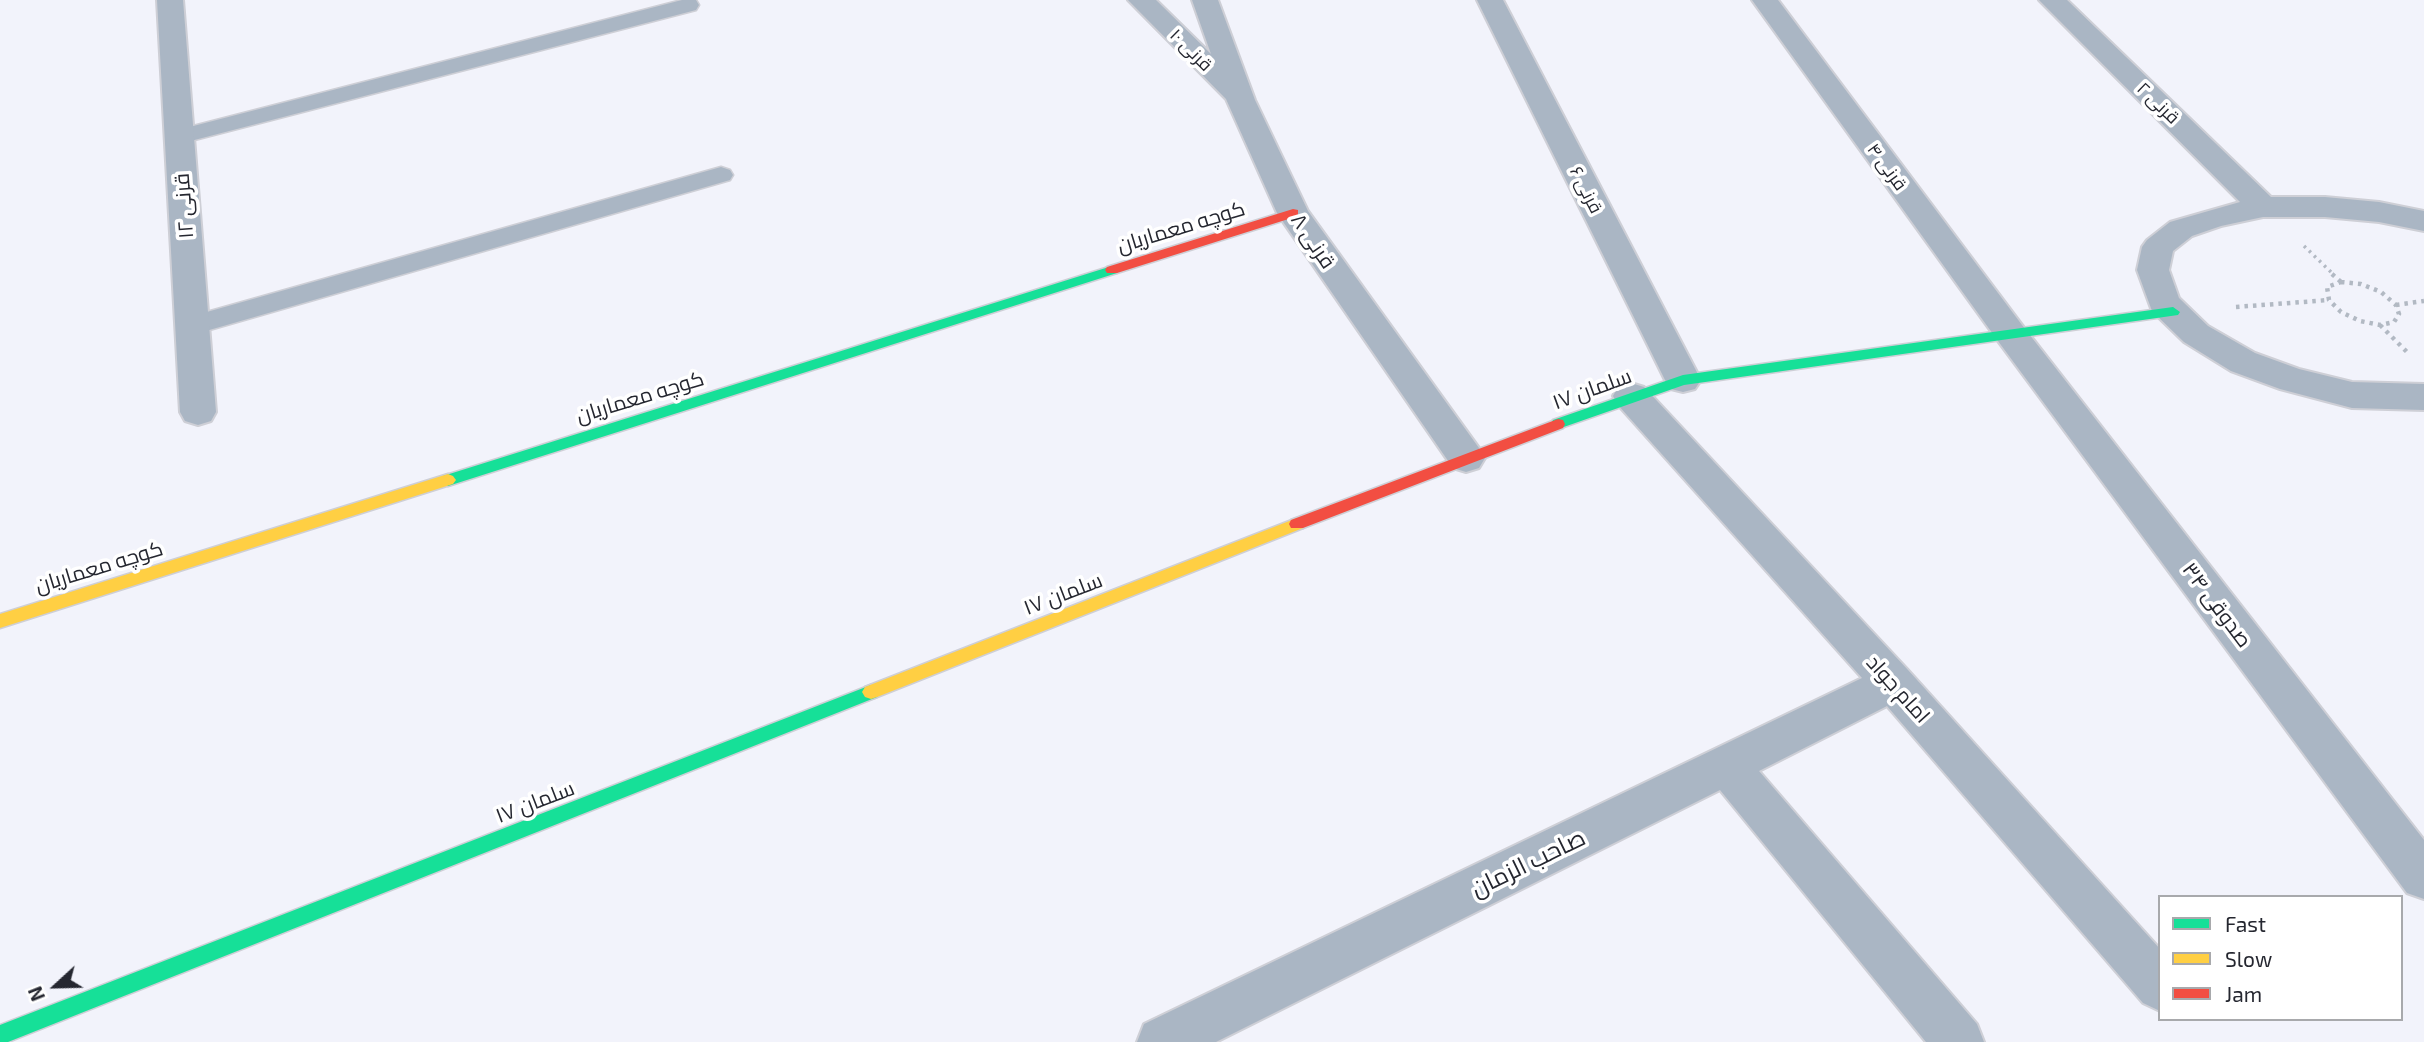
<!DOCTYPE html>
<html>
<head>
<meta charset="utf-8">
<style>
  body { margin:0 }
  #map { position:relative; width:2424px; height:1042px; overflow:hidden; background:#f2f3fb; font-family:"Exo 2",sans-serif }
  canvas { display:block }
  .legend { position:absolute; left:2158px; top:895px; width:245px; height:126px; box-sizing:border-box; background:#fff; border:2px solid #a8a9ac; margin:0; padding:9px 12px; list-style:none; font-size:21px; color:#252730 }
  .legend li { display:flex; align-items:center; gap:14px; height:35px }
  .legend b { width:35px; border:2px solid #a8a9ac }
  .north { position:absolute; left:21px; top:951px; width:70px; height:70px; -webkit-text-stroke:5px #fff; paint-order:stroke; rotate:248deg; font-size:19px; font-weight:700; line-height:28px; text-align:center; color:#252730 }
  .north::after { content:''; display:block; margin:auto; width:24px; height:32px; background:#252730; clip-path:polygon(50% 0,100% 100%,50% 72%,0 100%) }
</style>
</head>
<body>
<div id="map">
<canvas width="2424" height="1042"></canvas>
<ul class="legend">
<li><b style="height:9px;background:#16e098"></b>Fast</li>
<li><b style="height:9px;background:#ffcf43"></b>Slow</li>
<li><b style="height:9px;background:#f24e42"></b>Jam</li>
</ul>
<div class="north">N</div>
</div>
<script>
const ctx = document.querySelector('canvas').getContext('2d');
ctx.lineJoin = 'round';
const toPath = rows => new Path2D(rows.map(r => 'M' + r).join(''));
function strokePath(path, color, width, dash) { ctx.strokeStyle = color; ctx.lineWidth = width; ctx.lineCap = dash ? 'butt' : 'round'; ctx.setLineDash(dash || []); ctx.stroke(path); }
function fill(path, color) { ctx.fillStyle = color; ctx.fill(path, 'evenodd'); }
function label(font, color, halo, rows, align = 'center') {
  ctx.font = font + ' "Exo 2",Cairo,sans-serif'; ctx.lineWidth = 7; ctx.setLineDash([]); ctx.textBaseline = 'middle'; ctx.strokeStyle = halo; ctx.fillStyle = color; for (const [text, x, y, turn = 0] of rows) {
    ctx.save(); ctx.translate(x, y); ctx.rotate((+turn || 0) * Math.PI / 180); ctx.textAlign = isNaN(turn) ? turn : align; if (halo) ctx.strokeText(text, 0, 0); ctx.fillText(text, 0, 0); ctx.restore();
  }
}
const lane = toPath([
  [682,0,696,0,699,5,696,10,179,144,170,142,167,137,170,132,682,0],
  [721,167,730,170,733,175,730,180,192,335,182,333,178,326,182,319,721,167]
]);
const street = toPath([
  [157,0,183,0,216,412,211,421,198,425,185,421,180,412,157,0],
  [1128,0,1156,0,1211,54,1192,0,1218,0,1255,100,1308,211,1479,448,1485,458,1479,468,1466,472,1453,468,1277,213,1226,99,1128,0],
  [1477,0,1503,0,1701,380,1695,389,1683,392,1671,389,1665,380,1477,0],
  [1752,0,1778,0,2022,325,2424,840,2424,899,2407,893,1998,341,1752,0],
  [2039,0,2067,0,2271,197,2325,197,2379,202,2424,211,2424,231,2379,222,2325,217,2263,217,2221,226,2192,236,2173,251,2169,270,2179,298,2208,326,2255,353,2299,369,2352,382,2424,384,2424,410,2352,408,2280,389,2231,371,2184,342,2152,311,2137,270,2142,247,2147,240,2170,222,2240,202,2039,0],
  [1631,383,1644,387,1908,670,2160,949,2160,1011,2143,1003,1887,706,1759,771,1977,1024,1984,1042,1926,1042,1720,790,1216,1042,1137,1042,1144,1024,1862,678,1618,405,1613,396,1618,387,1631,383]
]);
const fast = toPath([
  [1112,266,1119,270,1117,273,448,486,440,480,443,476,1112,266],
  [2173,307,2180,312,2178,315,1684,385,1558,429,1551,424,1553,420,1683,375,2173,307],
  [871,685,877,687,880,692,877,697,8,1042,0,1042,0,1025,871,685]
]);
const slow = toPath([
  [448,474,453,476,456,480,453,484,0,628,0,614,448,474],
  [1297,518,1303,520,1305,524,1303,528,877,697,871,699,865,697,862,692,865,687,1297,518]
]);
const jam = toPath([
  [1293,209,1298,210,1298,216,1117,273,1107,273,1105,270,1107,267,1293,209],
  [1558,419,1563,420,1565,424,1563,428,1303,528,1291,528,1289,524,1291,520,1558,419]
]);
strokePath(lane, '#cecfd6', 3);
strokePath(street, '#cecfd6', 4);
strokePath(fast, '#cecfd6', 3);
strokePath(slow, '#cecfd6', 3);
strokePath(jam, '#cecfd6', 3);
strokePath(toPath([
  [2304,246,2334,275]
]), '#b2b9c3', 3.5, [2.5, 4.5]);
strokePath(toPath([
  [2332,274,2341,282],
  [2341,282,2361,284,2381,292,2396,305,2399,314,2394,322,2380,325,2360,321,2341,312,2329,300,2327,287,2341,282],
  [2396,305,2424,301],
  [2236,307,2329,300],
  [2380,325,2408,353]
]), '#b2b9c3', 4.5, [3.5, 5]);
fill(lane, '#aab6c4');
fill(street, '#aab6c4');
fill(fast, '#16e098');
fill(slow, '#ffcf43');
fill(jam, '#f24e42');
label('18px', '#252730', '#fff', [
  ["قرنی ۱۰",1191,50,45],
  ["قرنی ۲",2158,103,44],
  ["قرنی ۴",1887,167,54],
  ["قرنی ۶",1586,190,63]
]);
label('21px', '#252730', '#fff', [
  ["قرنی ۱۲",184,206,-94],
  ["کوچه معماریان",1181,227,-17],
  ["قرنی ۸",1313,241,56],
  ["سلمان ۱۷",1592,389,-20],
  ["کوچه معماریان",640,397,-17],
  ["کوچه معماریان",99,567,-17],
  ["سلمان ۱۷",1063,594,-21],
  ["صدوقی ۳۴",2217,605,53],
  ["امام جواد",1898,689,48],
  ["سلمان ۱۷",535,802,-21]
]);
label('24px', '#252730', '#fff', [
  ["صاحب الزمان",1528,863,-26]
]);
</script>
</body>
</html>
